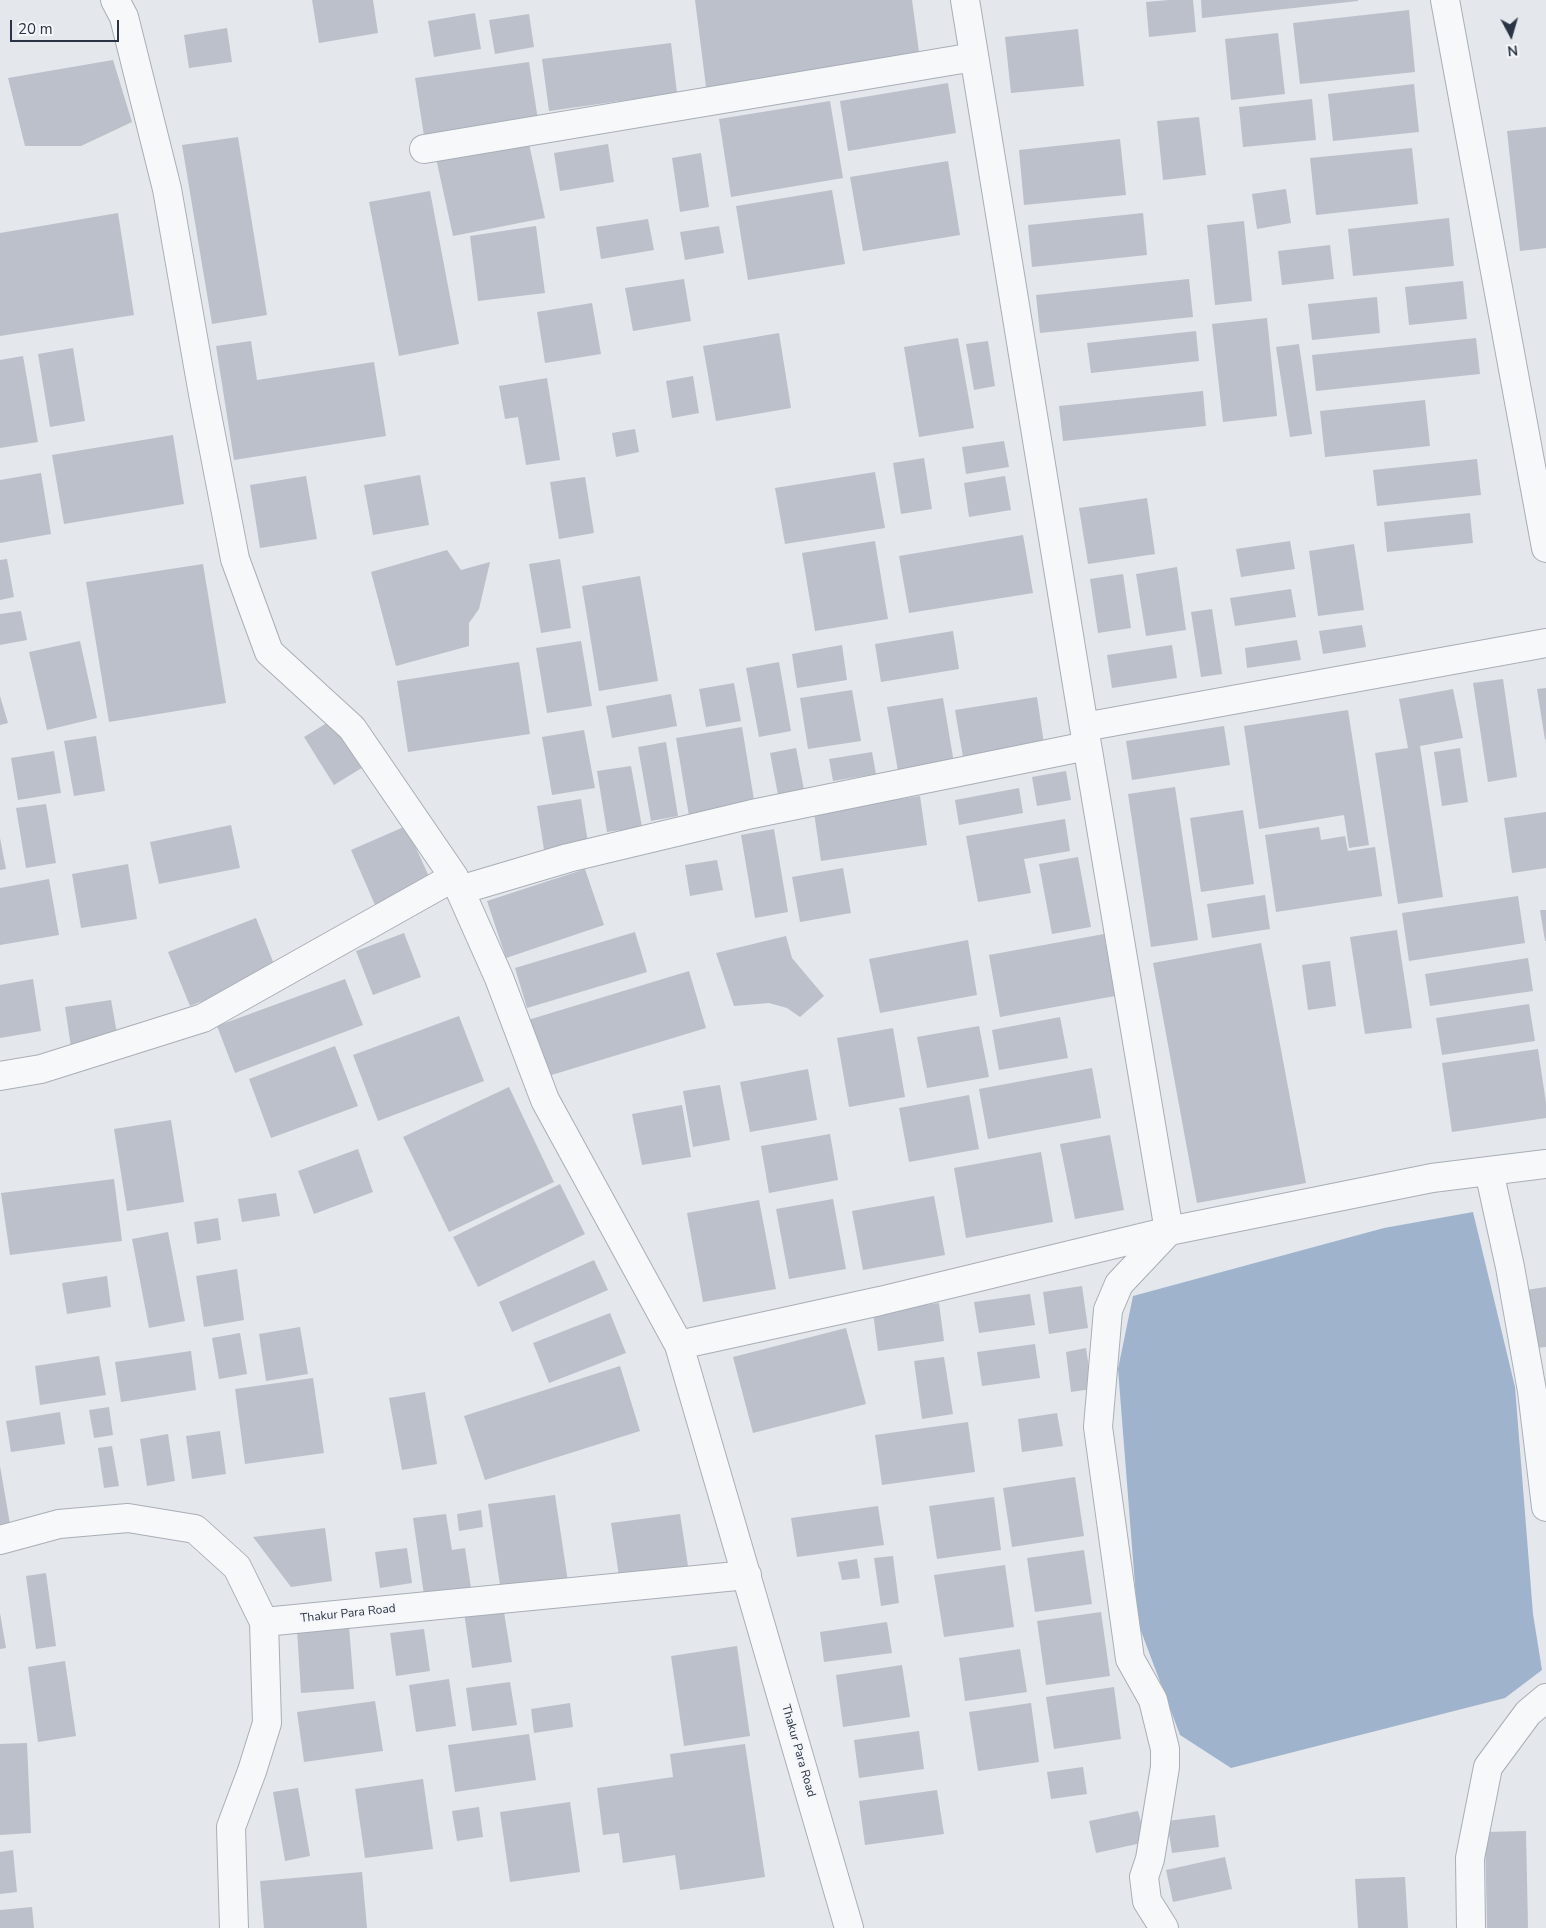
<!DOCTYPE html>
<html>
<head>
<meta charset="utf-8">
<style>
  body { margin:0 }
  #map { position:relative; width:1546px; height:1928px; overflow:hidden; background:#e4e7ec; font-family:"Nunito Sans",sans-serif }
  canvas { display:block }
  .north { position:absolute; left:1486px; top:10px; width:50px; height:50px; -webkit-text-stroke:4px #f4f6f9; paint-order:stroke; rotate:174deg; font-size:14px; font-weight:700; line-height:20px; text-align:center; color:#2b3445 }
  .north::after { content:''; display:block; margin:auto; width:18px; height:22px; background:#2b3445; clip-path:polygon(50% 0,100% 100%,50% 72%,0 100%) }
  .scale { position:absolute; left:10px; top:20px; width:109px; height:22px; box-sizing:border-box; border:2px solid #2b3445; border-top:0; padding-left:6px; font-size:15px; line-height:18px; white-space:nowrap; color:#2b3445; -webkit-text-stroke:4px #f4f6f9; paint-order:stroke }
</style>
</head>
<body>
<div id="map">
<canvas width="1546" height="1928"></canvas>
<div class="north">N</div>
<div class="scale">20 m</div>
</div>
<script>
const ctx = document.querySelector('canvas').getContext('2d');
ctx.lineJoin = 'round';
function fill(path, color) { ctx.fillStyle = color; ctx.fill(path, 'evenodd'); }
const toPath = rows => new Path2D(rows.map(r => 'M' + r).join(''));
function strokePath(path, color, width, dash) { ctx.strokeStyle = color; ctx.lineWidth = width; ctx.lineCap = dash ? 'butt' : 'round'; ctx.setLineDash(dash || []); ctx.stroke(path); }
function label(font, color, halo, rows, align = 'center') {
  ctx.font = font + ' "Nunito Sans",sans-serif'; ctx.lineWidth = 4; ctx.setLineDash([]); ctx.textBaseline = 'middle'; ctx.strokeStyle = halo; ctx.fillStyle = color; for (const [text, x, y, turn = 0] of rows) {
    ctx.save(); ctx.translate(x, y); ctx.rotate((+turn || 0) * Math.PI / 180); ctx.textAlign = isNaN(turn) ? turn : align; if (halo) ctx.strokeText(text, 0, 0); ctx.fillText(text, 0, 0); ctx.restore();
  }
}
fill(toPath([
  [1473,1212,1515,1387,1533,1614,1542,1670,1505,1698,1231,1768,1180,1735,1138,1623,1118,1369,1133,1296,1384,1228]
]), '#9fb4cc');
fill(toPath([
  [312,0,373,0,378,33,319,43],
  [695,0,912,0,920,59,706,87],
  [1169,0,1193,0,1196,32,1149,37,1146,2],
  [1201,0,1358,0,1358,1,1202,18],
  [1409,10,1415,72,1300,84,1293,23],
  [475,13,481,49,434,57,428,21],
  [529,14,534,47,495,54,489,20],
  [227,28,232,62,189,68,184,35],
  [1078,29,1084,86,1011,93,1005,37],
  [1278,33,1285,94,1231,100,1225,39],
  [671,43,677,93,549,111,542,59],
  [113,60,132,122,81,146,25,146,8,78],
  [529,62,538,120,424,136,415,78],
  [948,83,956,133,848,151,840,101],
  [1414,84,1419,132,1333,141,1328,94],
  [1312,99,1316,140,1243,147,1239,107],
  [830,101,843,178,731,197,719,119],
  [1199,117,1206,175,1163,180,1157,121],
  [1546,127,1546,248,1520,251,1507,131],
  [238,137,267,315,212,324,182,145],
  [528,139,545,218,453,236,436,158],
  [1120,139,1126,195,1024,205,1019,150],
  [608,144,614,182,560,191,554,153],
  [1412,148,1418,204,1316,215,1310,158],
  [701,153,709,207,680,212,672,158],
  [948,161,960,235,863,251,850,177],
  [1286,189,1291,223,1257,229,1252,194],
  [832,190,845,264,748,280,736,206],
  [430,191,459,344,399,356,369,202],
  [118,213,134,315,0,336,0,233],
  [1143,213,1147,255,1032,267,1028,225],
  [1449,218,1454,266,1353,276,1348,229],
  [648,219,654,250,601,259,596,227],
  [1244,221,1252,301,1215,305,1207,225],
  [536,226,545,293,478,301,470,236],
  [719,226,724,253,685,260,680,232],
  [1330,245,1334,279,1282,285,1278,251],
  [684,279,691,321,633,331,625,288],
  [1189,279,1193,317,1040,333,1036,295],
  [1463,281,1467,319,1409,325,1405,287],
  [1377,297,1380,333,1312,340,1308,304],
  [592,303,601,354,545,363,537,312],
  [1267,318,1277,416,1223,422,1212,324],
  [1196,331,1199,361,1091,373,1087,343],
  [779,333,791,408,716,421,703,346],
  [958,338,974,428,919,437,904,347],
  [1476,338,1480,374,1316,391,1312,355],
  [251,341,257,380,374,362,386,436,234,460,216,346],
  [988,341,995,386,974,390,966,344],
  [1299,344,1312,434,1290,437,1276,347],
  [73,348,85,421,50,427,38,354],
  [23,356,38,442,0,448,0,360],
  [693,376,699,413,672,418,666,381],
  [547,378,560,460,526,465,518,417,505,419,499,386],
  [1203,391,1206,426,1063,441,1059,406],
  [1425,400,1430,446,1325,457,1320,411],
  [635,429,639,452,616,457,612,433],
  [173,435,184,504,64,524,52,455],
  [1004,441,1009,467,966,474,962,447],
  [924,458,932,509,901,514,893,463],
  [1477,459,1481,495,1377,506,1373,470],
  [875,472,885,528,785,544,775,488],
  [41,473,51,534,0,543,0,480],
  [420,475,429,525,373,535,364,485],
  [306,476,317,539,260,548,250,485],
  [1005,476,1011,510,969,517,964,483],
  [585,477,594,533,559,539,550,482],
  [1147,498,1155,554,1088,564,1079,508],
  [1470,513,1473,543,1387,552,1384,522],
  [1023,535,1033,593,909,613,899,556],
  [875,541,888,619,815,631,802,553],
  [1290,541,1295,569,1241,577,1236,549],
  [1354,544,1364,610,1318,616,1309,551],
  [447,550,461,570,490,562,479,609,469,623,469,646,396,666,371,572],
  [7,559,14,597,0,600,0,560],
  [560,559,571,628,541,633,529,564],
  [203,564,226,703,109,722,86,582],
  [1177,567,1186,630,1146,636,1136,574],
  [1123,574,1131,628,1098,633,1090,579],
  [640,576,658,681,599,691,582,586],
  [1291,589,1296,617,1235,626,1230,598],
  [1212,609,1222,674,1201,677,1191,612],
  [21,611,27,640,0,645,0,614],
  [1362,625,1366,647,1323,654,1319,631],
  [953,631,959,669,881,682,875,644],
  [1297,640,1301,660,1247,668,1245,648],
  [80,641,97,718,47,730,29,652],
  [581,641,592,706,547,713,536,648],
  [842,645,847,680,797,688,792,654],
  [1172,645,1177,678,1112,688,1107,655],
  [519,662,530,734,408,752,397,681],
  [779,662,791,731,759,737,746,668],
  [1503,679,1517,777,1488,782,1473,683],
  [734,683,741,721,706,727,699,689],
  [1546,688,1546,739,1545,740,1537,689],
  [1453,689,1463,738,1420,746,1443,897,1398,904,1375,753,1408,748,1399,699],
  [852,690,861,741,808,749,800,698],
  [671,694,677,726,612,738,606,706],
  [0,696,8,723,0,725],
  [1037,697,1045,750,964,763,955,710],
  [943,698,955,769,899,777,887,707],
  [1348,710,1369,845,1349,848,1344,815,1259,829,1244,726],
  [335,718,365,766,334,785,304,737],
  [1224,726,1230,765,1132,780,1126,741],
  [742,727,756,812,690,822,676,738],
  [584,730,595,788,552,795,542,737],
  [96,736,105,791,74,796,64,741],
  [666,742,678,816,651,821,638,747],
  [796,748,805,795,779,800,770,753],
  [1460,748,1468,802,1442,806,1434,752],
  [54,751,61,793,18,800,11,758],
  [872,752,876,774,833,781,829,759],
  [631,766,642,827,607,832,597,771],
  [1066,771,1071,800,1037,806,1032,777],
  [1175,787,1198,940,1151,947,1128,794],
  [1019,788,1023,813,959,825,955,800],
  [920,796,927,845,821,861,814,812],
  [581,799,589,849,545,856,537,806],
  [46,804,56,863,26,868,16,808],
  [1243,810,1254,884,1201,892,1190,818],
  [1546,812,1546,868,1512,873,1504,818],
  [1065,819,1070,851,1024,859,1031,893,978,902,966,836],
  [231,825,240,868,159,884,150,842],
  [406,826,431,881,375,905,351,850],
  [1319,827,1321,840,1345,836,1348,851,1375,847,1382,896,1276,912,1265,835],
  [774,829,788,912,755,918,741,835],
  [0,838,6,869,0,870],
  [1078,857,1091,927,1052,934,1039,864],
  [717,860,723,890,690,896,685,865],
  [128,864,137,919,81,928,72,874],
  [843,868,851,913,800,922,792,877],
  [585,869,604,925,506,958,487,901],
  [49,879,59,935,0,945,0,888],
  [1265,895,1270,929,1212,938,1207,904],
  [1518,896,1525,943,1409,961,1402,913],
  [1540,910,1546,910,1546,941,1545,941],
  [256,918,277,972,190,1006,168,952],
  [1397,930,1412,1028,1365,1034,1350,937],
  [635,932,647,972,527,1008,515,968],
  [404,933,421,977,373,995,356,951],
  [1104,934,1115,996,1000,1017,989,955],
  [786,936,792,958,824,996,800,1017,787,1008,769,1003,734,1006,716,953],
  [968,940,977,995,880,1013,869,959],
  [1261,943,1306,1183,1197,1203,1153,963],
  [1528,958,1533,991,1430,1006,1425,974],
  [1330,961,1336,1006,1308,1010,1302,965],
  [689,971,706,1028,545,1077,528,1020],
  [33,979,41,1031,0,1038,0,985],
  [345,979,363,1025,235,1073,217,1026],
  [111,1000,118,1039,71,1047,65,1007],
  [1529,1004,1535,1041,1442,1055,1436,1018],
  [459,1016,484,1081,378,1121,353,1055],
  [1060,1017,1068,1058,999,1070,992,1030],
  [979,1026,989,1077,927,1088,917,1037],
  [893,1028,905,1097,849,1107,837,1038],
  [335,1046,358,1106,271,1138,249,1079],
  [1538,1049,1546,1103,1546,1118,1452,1132,1442,1063],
  [1092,1068,1101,1118,988,1139,979,1089],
  [808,1069,817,1120,750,1132,740,1082],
  [720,1085,730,1140,693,1147,683,1091],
  [509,1087,554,1182,449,1232,403,1137],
  [969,1095,979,1149,909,1162,899,1108],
  [682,1105,691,1157,642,1165,632,1114],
  [171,1120,184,1202,127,1211,114,1129],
  [830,1134,838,1180,769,1193,761,1146],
  [1110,1135,1124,1210,1075,1219,1060,1144],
  [358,1149,373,1192,314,1214,298,1171],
  [1041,1152,1053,1222,966,1238,954,1168],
  [114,1179,122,1241,10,1255,1,1193],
  [560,1184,585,1234,478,1287,453,1237],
  [276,1193,280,1216,242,1222,238,1199],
  [934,1196,945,1255,863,1270,852,1211],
  [833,1199,846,1269,789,1279,776,1209],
  [759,1200,776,1289,703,1302,687,1213],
  [218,1218,221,1240,197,1244,194,1222],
  [168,1232,185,1321,149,1328,132,1239],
  [594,1260,608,1290,512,1332,499,1302],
  [237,1269,244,1320,204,1327,196,1276],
  [107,1276,111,1307,67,1314,62,1283],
  [1082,1286,1088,1328,1049,1334,1043,1292],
  [1546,1287,1546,1347,1535,1348,1526,1290],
  [1030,1294,1035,1325,979,1333,974,1302],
  [939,1303,944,1341,878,1351,873,1312],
  [610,1313,626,1353,549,1383,533,1343],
  [300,1327,308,1374,266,1381,259,1334],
  [846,1328,866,1404,753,1433,733,1357],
  [240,1333,247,1374,219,1379,212,1338],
  [1035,1344,1040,1378,982,1386,977,1352],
  [1086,1348,1092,1389,1071,1392,1066,1352],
  [191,1351,196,1390,121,1402,115,1362],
  [99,1356,106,1395,40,1405,35,1366],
  [944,1357,953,1414,922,1419,914,1361],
  [620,1366,640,1431,485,1480,464,1416],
  [313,1378,324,1453,245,1464,235,1389],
  [425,1392,437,1464,402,1470,389,1398],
  [109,1407,113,1435,94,1438,89,1410],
  [60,1412,65,1444,11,1452,6,1421],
  [1057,1413,1063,1446,1022,1452,1018,1419],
  [968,1422,975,1472,882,1485,875,1435],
  [220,1431,226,1474,192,1479,186,1436],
  [168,1434,175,1481,147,1486,140,1439],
  [112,1446,119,1486,104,1488,98,1448],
  [0,1466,10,1524,0,1526],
  [1075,1477,1084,1536,1012,1547,1003,1488],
  [555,1495,568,1582,501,1592,488,1504],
  [994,1497,1001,1550,937,1559,929,1506],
  [878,1506,884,1545,797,1557,791,1518],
  [481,1510,483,1527,459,1531,457,1514],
  [446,1514,452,1550,465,1548,471,1588,424,1595,413,1518],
  [680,1514,688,1566,619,1576,611,1523],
  [325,1528,332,1581,291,1587,253,1537],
  [407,1548,412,1583,380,1588,375,1552],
  [1084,1550,1092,1604,1035,1612,1027,1558],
  [893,1556,899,1603,881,1606,874,1558],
  [857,1559,860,1578,842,1580,838,1562],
  [1005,1565,1014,1627,944,1637,934,1575],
  [46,1573,56,1646,36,1649,26,1576],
  [503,1606,512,1662,472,1668,464,1612],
  [1101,1612,1110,1676,1046,1685,1037,1621],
  [0,1613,6,1648,0,1649],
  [887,1622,892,1653,824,1662,820,1632],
  [349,1626,354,1689,301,1693,297,1630],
  [424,1629,430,1671,396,1676,390,1633],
  [737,1646,750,1736,684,1746,671,1656],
  [1020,1649,1027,1692,965,1701,959,1658],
  [65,1661,76,1736,38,1742,28,1667],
  [902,1665,910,1717,843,1727,836,1675],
  [449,1679,456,1726,416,1732,409,1685],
  [510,1682,517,1725,472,1731,466,1688],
  [1114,1687,1121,1739,1054,1749,1046,1697],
  [375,1701,383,1751,304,1762,297,1712],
  [570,1703,573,1727,534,1733,531,1709],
  [1031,1703,1039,1762,978,1771,969,1712],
  [919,1731,924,1769,859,1778,854,1740],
  [529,1734,536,1780,455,1792,448,1745],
  [27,1743,31,1833,0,1835,0,1744],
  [745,1744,765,1877,680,1890,675,1855,623,1863,619,1833,603,1835,597,1788,673,1777,670,1754],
  [1083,1767,1087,1794,1051,1799,1047,1772],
  [423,1779,433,1849,365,1858,355,1789],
  [298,1788,310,1856,285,1861,273,1792],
  [937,1790,944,1834,865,1845,859,1801],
  [570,1802,580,1872,510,1882,500,1812],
  [479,1807,483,1837,457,1841,452,1811],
  [1138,1811,1146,1842,1096,1853,1089,1821],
  [1215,1815,1219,1847,1172,1853,1167,1821],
  [1526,1831,1528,1928,1487,1928,1485,1832],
  [13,1850,17,1892,0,1894,0,1852],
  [1225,1857,1232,1889,1173,1902,1166,1870],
  [362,1872,367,1928,264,1928,260,1881],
  [1405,1877,1408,1928,1358,1928,1355,1879],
  [32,1907,34,1928,0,1928,0,1910]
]), '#bbc0ca');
const minor = toPath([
  [115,0,124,17,167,189,203,394,235,559,269,652,352,728,454,877,499,978,545,1100,679,1345,849,1928],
  [965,0,1084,727,1546,643],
  [1445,0,1546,548],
  [424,149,974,57],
  [1084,727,1169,1231,1432,1178,1546,1164],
  [460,890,568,858,752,814,1087,746],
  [0,1076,41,1069,203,1018,454,877],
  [1489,1171,1510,1267,1532,1391,1546,1507],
  [679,1345,880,1301,1169,1231],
  [0,1540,59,1524,128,1518,195,1529,237,1567,264,1622,267,1723,252,1771,231,1827,234,1928],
  [264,1622,747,1575],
  [1164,1928,1147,1901,1144,1877,1150,1859,1165,1767,1165,1749,1153,1700,1130,1659,1098,1427,1108,1310,1119,1284,1169,1231],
  [1471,1928,1470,1858,1488,1767,1528,1713,1546,1698]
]);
strokePath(minor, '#a9aeb7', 30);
strokePath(minor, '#f7f8fa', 28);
label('12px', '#2b3445', '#f4f6f9', [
  ["Thakur Para Road",348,1614,-6],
  ["Thakur Para Road",798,1751,74]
]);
</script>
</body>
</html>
